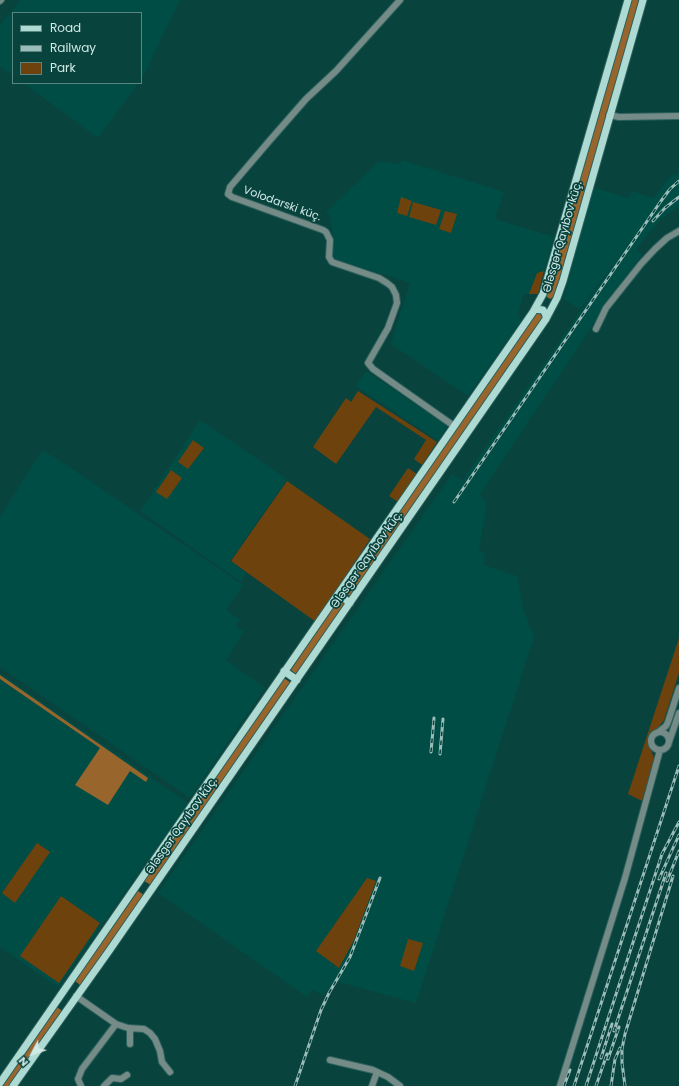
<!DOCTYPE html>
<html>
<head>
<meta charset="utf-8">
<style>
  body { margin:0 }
  #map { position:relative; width:679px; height:1086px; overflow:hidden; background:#09433e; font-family:Poppins,sans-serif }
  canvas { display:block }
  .legend { position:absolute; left:12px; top:12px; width:130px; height:72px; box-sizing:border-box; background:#09433e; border:1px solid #598681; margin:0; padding:5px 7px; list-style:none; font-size:12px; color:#d0eae6 }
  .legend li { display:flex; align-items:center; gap:8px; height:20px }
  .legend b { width:20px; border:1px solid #598681 }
  .north { position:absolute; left:12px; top:1034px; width:40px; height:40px; -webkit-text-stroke:3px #09433e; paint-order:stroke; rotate:229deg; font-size:11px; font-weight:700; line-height:16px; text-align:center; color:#d0eae6 }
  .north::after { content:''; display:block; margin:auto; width:14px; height:18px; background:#d0eae6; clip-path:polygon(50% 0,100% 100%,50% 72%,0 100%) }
</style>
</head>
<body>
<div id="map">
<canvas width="679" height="1086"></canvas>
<ul class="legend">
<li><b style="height:5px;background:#addbd4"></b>Road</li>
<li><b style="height:5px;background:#9bbdb9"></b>Railway</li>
<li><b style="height:11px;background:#6e420c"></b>Park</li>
</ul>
<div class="north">N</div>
</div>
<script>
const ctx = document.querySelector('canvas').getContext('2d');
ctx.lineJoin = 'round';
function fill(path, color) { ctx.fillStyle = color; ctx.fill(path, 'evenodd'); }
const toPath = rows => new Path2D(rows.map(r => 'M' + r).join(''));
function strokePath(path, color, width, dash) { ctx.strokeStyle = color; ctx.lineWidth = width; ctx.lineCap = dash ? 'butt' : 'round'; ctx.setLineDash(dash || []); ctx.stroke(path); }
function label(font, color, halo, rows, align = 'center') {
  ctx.font = font + ' Poppins,sans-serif'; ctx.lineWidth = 3.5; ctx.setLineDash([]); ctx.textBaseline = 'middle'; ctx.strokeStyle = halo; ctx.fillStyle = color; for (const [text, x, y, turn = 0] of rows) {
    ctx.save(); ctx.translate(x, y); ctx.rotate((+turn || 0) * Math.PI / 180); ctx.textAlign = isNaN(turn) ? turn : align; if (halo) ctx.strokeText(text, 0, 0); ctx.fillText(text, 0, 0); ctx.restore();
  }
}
fill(toPath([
  [20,0,180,0,144,75,141,80,141,13,13,13,13,76,0,66,0,26],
  [23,83,138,83,98,138],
  [402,160,504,192,495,219,554,237,544,271,537,273,529,294,523,295,518,315,521,321,468,396,391,344,410,283,332,258,334,240,330,217,326,212,379,161,400,164],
  [679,173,679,206,660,220,636,249,642,255,606,301,587,334,480,494,487,504,479,548,485,555,484,565,517,576,524,612,534,637,416,1003,335,981,323,996,313,989,307,997,158,893,452,474,462,481,621,253,580,309,563,299,592,187,629,198,632,191,653,198,671,176],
  [366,371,448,426,438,441,356,386],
  [200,420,287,479,230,561,246,573,241,582,140,511],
  [42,451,56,458,243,585,226,610,240,620,236,626,244,632,226,660,265,688,190,798,0,667,0,516],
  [0,673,188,803,58,987,0,947]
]), '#004d46');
fill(toPath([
  [401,197,412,201,407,216,397,213],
  [413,202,441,210,436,225,409,217],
  [445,211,457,214,451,233,439,229],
  [544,271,538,294,529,294,537,273],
  [358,391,437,442,422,465,414,459,426,440,376,407,336,464,313,447,346,398,351,402],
  [193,440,204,448,188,469,178,462],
  [408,468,417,474,398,502,389,496],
  [171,470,182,478,167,499,156,492],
  [287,481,370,539,316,622,231,561],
  [679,638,679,673,664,720,657,729,651,732,648,738,647,742,653,755,654,759,642,801,628,794],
  [37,843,50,852,15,903,2,893],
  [367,878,376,881,354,940,339,968,316,951],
  [61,896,100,923,59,983,20,956],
  [408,939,423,943,414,971,400,966]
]), '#6e420c');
fill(toPath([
  [631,0,639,0,559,285,556,295,550,299,547,297,547,294],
  [536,313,539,313,543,318,351,597,344,592],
  [338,600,345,604,297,675,291,670],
  [0,675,148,778,146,782,130,771,108,805,75,785,100,748,0,679],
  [284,678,291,683,151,885,144,881],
  [138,891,144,895,80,985,75,981],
  [57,1007,62,1011,10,1086,3,1086]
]), '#98652d');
const minor = toPath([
  [400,0,336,71,306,99,271,139,230,187,228,194,232,197,323,230,326,232,330,240,329,257,332,262,379,278,387,283,392,287,396,295,397,303,388,328,368,363,373,369,454,426],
  [0,1,1,0],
  [609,115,619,117,679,116],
  [596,329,606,308,641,264,655,249,667,238,679,231],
  '651 741a9 9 0 1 1 18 0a9 9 0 1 1-18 0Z',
  [657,733,666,726,668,722,679,688],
  [669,742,679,713],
  [76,996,116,1024,82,1069,78,1079,81,1086],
  [116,1024,128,1028,144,1029,150,1033,155,1039,160,1051,162,1062,170,1072],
  [130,1028,130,1044],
  [330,1060,373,1070,388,1077,400,1086],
  [104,1086,112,1078,121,1079,127,1075],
  [372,1086,377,1072],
  [560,1086,625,878,660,750]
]);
const major = toPath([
  [535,309,543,310,546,315,546,319],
  [338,594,350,603],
  [284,671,297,680],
  [0,1083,399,506,533,312,543,294,628,0],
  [13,1086,109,951,546,319,557,298,563,281,643,0]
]);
strokePath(minor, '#2d615c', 8);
strokePath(major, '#2d615c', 9);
strokePath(minor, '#758b87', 6);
strokePath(major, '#addbd4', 7);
const rail = toPath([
  [653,221,665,208,679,197],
  [454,502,661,201,670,189,679,181],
  [431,752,434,718],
  [440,754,443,719],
  [659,879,679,835],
  [667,881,679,851],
  [614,1031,666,873],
  [601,1058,612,1024],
  [608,1059,619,1027],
  [295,1086,321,1010,329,993,350,957,380,878],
  [564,1086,570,1070],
  [574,1086,679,766],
  [586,1086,662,854,679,822],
  [596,1086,607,1054],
  [611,1086,615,1059,620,1048],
  [625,1086,622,1063,622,1049,625,1034,673,876]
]);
strokePath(rail, '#9bbdb9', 3);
strokePath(rail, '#09433e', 1.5, [4.5]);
label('11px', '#d0eae6', '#09433e', [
  ["Volodarski küç.",282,204,20],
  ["Ələsgər Qayıbov küç.",563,237,-74],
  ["Ələsgər Qayıbov küç.",367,560,-55],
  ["Ələsgər Qayıbov küç.",182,826,-55]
]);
</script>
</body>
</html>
